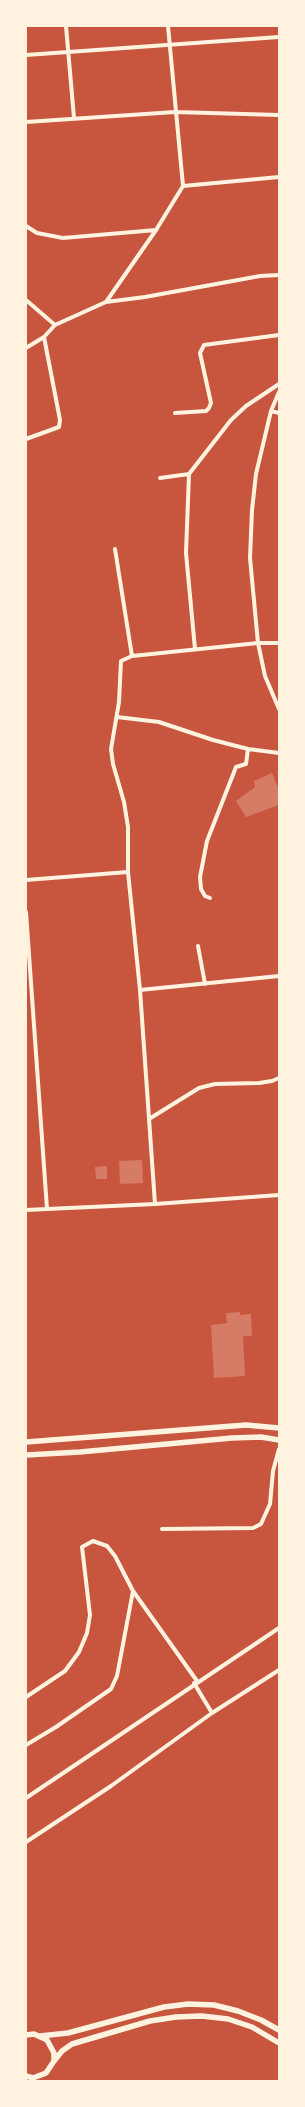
<!DOCTYPE html>
<html>
<head>
<meta charset="utf-8">
<style>
  body { margin:0 }
  #map { position:relative; width:305px; height:2107px; overflow:hidden; background:#c8553d; font-family:"Public Sans",sans-serif }
  canvas { display:block }
  .frame { position:absolute; inset:0; border:27px solid #fff3e0; pointer-events:none }
</style>
</head>
<body>
<div id="map">
<canvas width="305" height="2107"></canvas>
<div class="frame"></div>
</div>
<script>
const ctx = document.querySelector('canvas').getContext('2d');
ctx.lineJoin = 'round';
function fill(path, color) { ctx.fillStyle = color; ctx.fill(path, 'evenodd'); }
const toPath = rows => new Path2D(rows.map(r => 'M' + r).join(''));
function strokePath(path, color, width, dash) { ctx.strokeStyle = color; ctx.lineWidth = width; ctx.lineCap = dash ? 'butt' : 'round'; ctx.setLineDash(dash || []); ctx.stroke(path); }
fill(toPath([
  [272,773,279,790,279,805,246,817,236,801,255,787,254,781],
  [142,1160,143,1183,120,1184,119,1161],
  [107,1166,107,1179,96,1179,95,1167],
  [240,1312,240,1315,251,1314,252,1336,243,1336,245,1376,214,1378,211,1325,227,1323,226,1313]
]), '#d67c66');
strokePath(toPath([
  [66,26,74,118],
  [26,55,279,37],
  [26,122,175,112,279,115],
  [183,186,279,177],
  [26,226,37,233,63,238,156,230],
  [26,300,55,325],
  [106,302,156,230,183,186,168,26],
  [26,348,44,337,55,325,106,302,145,297,260,276,279,275],
  [279,392,271,411,256,474,252,510,250,558,258,643,265,676,279,709],
  [271,411,279,413],
  [175,413,206,411,209,408,211,403,200,353,204,345,279,335],
  [26,439,59,427,60,420,44,337],
  [189,474,186,553,195,649],
  [160,478,189,474,231,420,246,406,279,384],
  [115,549,132,656],
  [117,717,159,722,213,740,248,749,279,753],
  [26,880,128,872],
  [210,898,205,896,201,889,200,877,207,841,236,767,246,764,248,749],
  [26,912,47,1209],
  [198,946,205,984],
  [140,990,279,976],
  [149,1119,199,1088,215,1084,259,1083,272,1081,279,1078],
  [155,1204,140,990,128,872,128,827,124,802,113,764,111,749,119,702,121,661,132,656,258,643,279,643],
  [26,1210,155,1204,279,1195],
  [162,1529,253,1528,261,1524,270,1504,273,1471,279,1449],
  [194,1683,212,1713],
  [26,1697,65,1671,79,1652,87,1633,90,1615,82,1547,93,1541,107,1546,115,1556,133,1591,197,1681],
  [26,1745,56,1727,111,1689,117,1676,133,1591],
  [26,1798,279,1628],
  [26,1842,111,1786,212,1713,279,1670]
]), '#fff3e0', 4);
strokePath(toPath([
  [26,1442,246,1425,279,1428],
  [26,1455,80,1452,232,1438,261,1437,279,1440],
  [26,2035,34,2034,47,2040,54,2053,54,2061,46,2073,33,2078,26,2076],
  [40,2036,68,2033,164,2007,188,2004,214,2005,238,2011,261,2020,279,2030],
  [54,2061,62,2051,72,2044,150,2021,176,2017,202,2016,228,2019,252,2027,279,2043]
]), '#fff3e0', 5.5);
</script>
</body>
</html>
